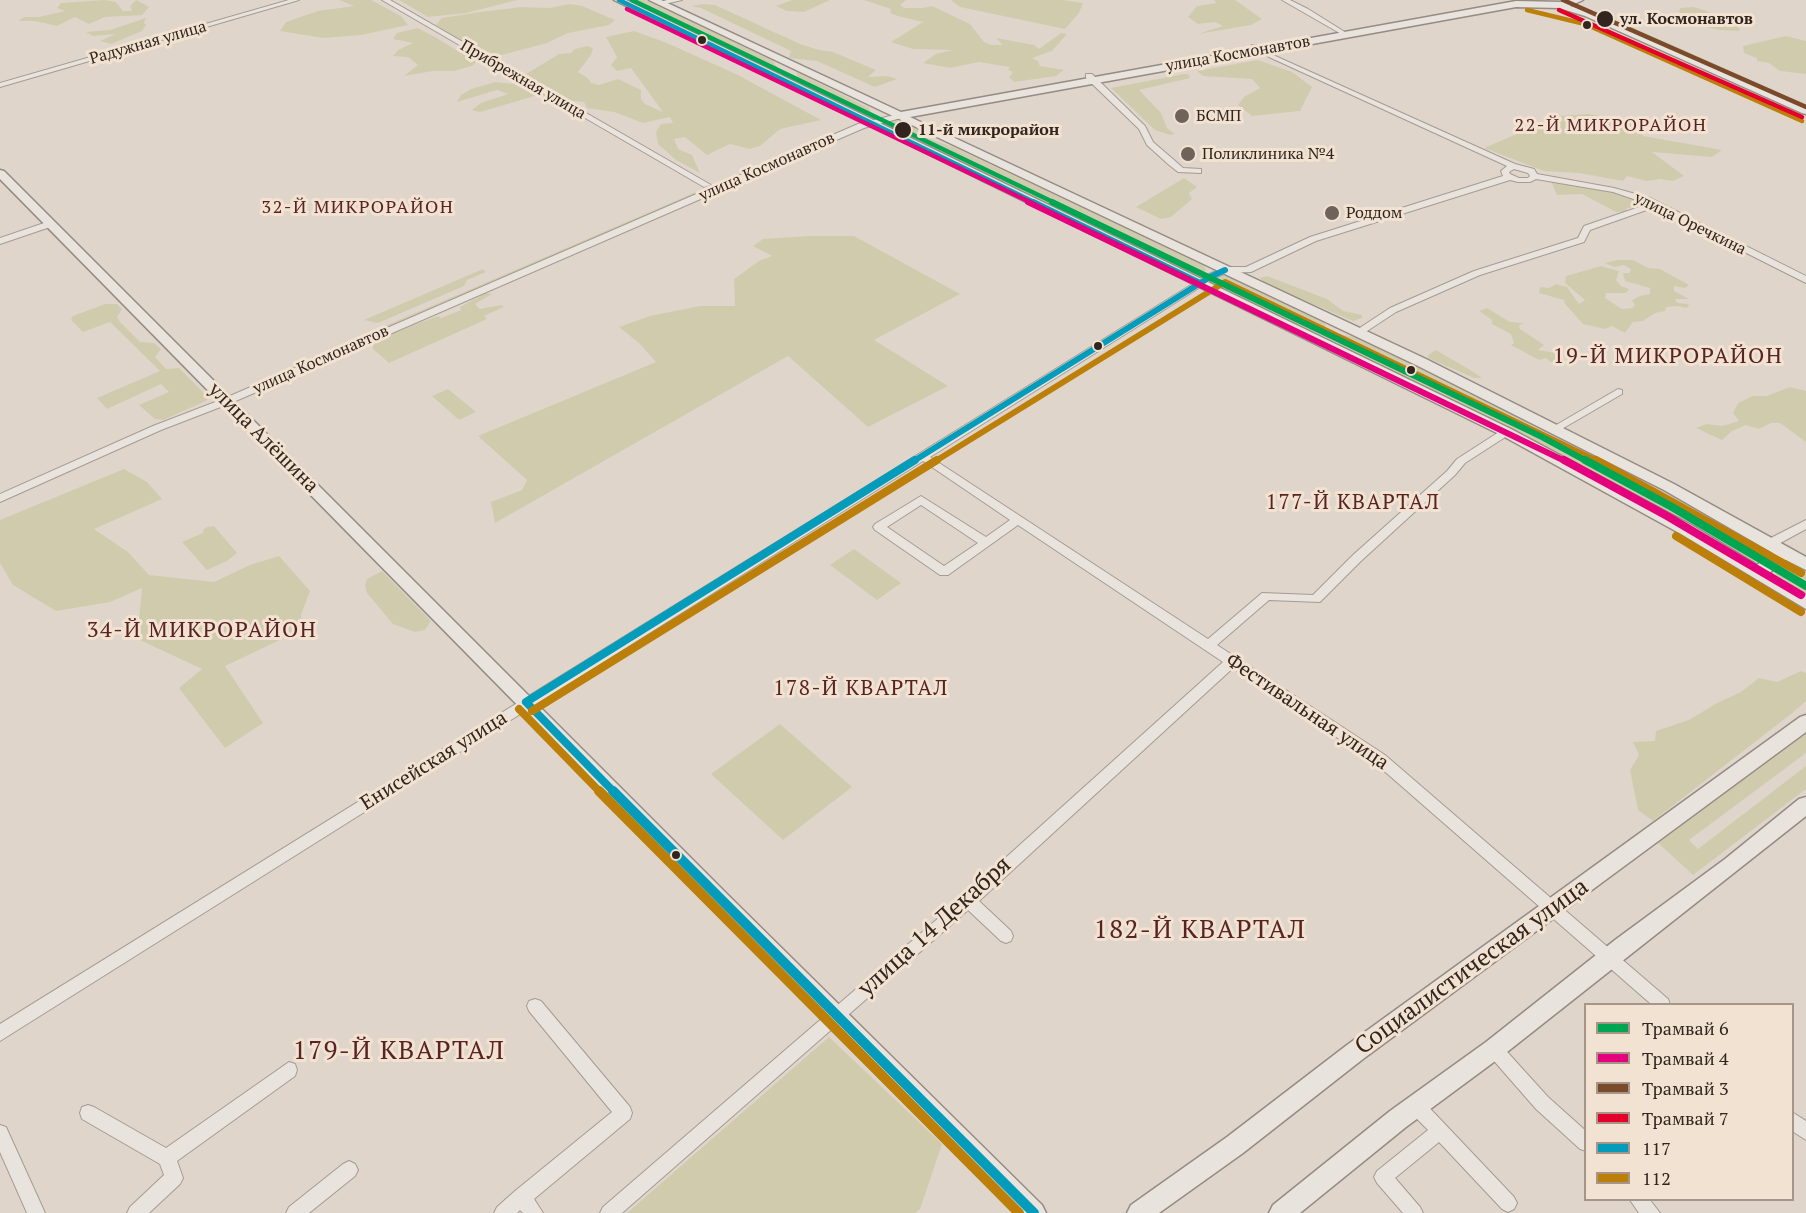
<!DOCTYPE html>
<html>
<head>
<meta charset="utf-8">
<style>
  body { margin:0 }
  #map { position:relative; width:1806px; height:1213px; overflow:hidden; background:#e0d5ca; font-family:"PT Serif",serif }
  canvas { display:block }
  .legend { position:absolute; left:1584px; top:1003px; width:210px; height:198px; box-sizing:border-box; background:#f1e2d1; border:2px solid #a59689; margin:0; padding:8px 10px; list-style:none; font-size:18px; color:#32241e }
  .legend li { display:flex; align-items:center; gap:12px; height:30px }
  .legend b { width:30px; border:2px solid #a59689 }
</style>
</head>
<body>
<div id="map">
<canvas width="1806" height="1213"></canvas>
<ul class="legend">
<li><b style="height:8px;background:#00a651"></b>Трамвай 6</li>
<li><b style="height:8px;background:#e5007d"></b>Трамвай 4</li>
<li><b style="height:8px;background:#7a4b2a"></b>Трамвай 3</li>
<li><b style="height:8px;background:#e4002b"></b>Трамвай 7</li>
<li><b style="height:8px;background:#059cbc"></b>117</li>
<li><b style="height:8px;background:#bc7f09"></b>112</li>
</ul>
</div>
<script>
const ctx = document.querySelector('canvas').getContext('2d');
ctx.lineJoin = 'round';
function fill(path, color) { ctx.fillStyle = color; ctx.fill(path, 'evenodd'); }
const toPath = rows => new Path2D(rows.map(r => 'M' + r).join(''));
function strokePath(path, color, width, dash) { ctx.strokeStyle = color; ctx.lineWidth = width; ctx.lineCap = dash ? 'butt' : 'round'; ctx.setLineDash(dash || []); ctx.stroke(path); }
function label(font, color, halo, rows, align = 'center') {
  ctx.font = font + ' "PT Serif",serif'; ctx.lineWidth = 6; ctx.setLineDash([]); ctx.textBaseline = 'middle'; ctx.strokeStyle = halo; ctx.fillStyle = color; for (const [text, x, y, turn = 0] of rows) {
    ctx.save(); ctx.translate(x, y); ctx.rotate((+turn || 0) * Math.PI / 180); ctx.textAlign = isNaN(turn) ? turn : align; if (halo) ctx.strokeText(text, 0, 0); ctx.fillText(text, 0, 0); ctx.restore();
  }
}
fill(toPath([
  [105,0,116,2,123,11,132,11,130,6,136,0,149,7,142,15,105,17,89,24,75,17,57,26,35,21,18,21,24,17,39,17,65,11,57,8,61,3],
  [339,0,371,0,401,16,408,25,361,35,323,38,280,31,286,22,318,11,354,6],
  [399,0,517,0,466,13,428,17],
  [626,0,645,0,693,22,773,61,781,73,774,73],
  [792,0,830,0,804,12,787,11,776,6],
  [864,0,906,0,900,5,904,8,923,8,932,6,970,24,984,42,992,45,1003,45,996,38,1034,45,1039,49,1061,33,1067,34,1052,51,1032,58,1038,61,1040,66,1064,70,1056,76,1014,82,1009,77,1013,72,1008,70,1010,67,979,62,950,68,923,63,936,54,952,50,913,49,891,42,923,22,898,16,890,13,891,9],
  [951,0,1063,0,1083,3,1079,13,1065,29,960,7],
  [1214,0,1235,0,1262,19,1251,25,1198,34,1223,26,1215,22,1198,24,1188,17,1197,6,1216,3],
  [570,4,582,6,615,20,609,25,568,33,547,43,498,56,458,39,436,25,442,18,480,12,522,7,549,8],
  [703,4,715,5,800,44,819,50,833,52,876,70,868,77,887,76,897,79,875,87,817,61,789,58,791,51,701,8,691,6],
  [1693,7,1707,11,1720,19,1736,22,1740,31,1720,30,1697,25,1679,12,1680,8],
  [146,18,144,23,146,25,142,31,111,44,100,41,116,34,93,36,86,32,110,30],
  [1618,21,1778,92,1770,94,1611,22],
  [418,28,435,37,476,62,472,66,454,71,433,71,404,76,418,65,408,57,393,56,398,50,413,43,393,39,397,33],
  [634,31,667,43,736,74,821,120,780,129,760,146,750,149,730,144,707,155,685,137,674,139,678,149,692,155,700,173,676,160,658,144,656,132,661,124,673,123,670,117,643,123,614,112,587,108,584,102,564,100,526,74,559,54,571,53,575,49,587,46,593,48,591,55,578,72,588,78,591,83,599,85,618,79,641,90,641,99,645,104,663,112,631,68,617,71,611,65,617,57,606,37],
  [1786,36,1806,41,1806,74,1780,71,1769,63,1757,61,1757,58,1744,53,1743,46],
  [1258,60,1292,72,1312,87,1300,111,1252,116,1238,105,1244,97,1260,88,1252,79,1203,76,1197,71],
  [797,72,869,108,871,112,861,115,797,82],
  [1184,74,1188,74,1190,78,1139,90,1161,113,1167,128,1175,134,1170,135,1155,130,1111,88],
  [495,82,514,84,538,95,480,112,472,110,481,103,508,94,497,90,457,102,461,95,471,89],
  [1588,114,1634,121,1632,127,1643,136,1722,150,1712,157,1652,152,1684,176,1673,181,1660,179,1647,181,1627,176,1623,181,1579,173,1544,171,1484,148,1559,116],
  [895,119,921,131,928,138,953,147,1204,265,1206,270,1200,275,1192,274,874,122],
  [791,151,793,153,385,329,383,327],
  [1184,178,1197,187,1189,193,1192,199,1171,217,1161,219,1136,207],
  [1551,181,1617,193,1644,201,1645,206,1627,208,1626,212,1616,212,1582,194,1557,195],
  [810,236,854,236,960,294,874,340,948,386,868,427,788,356,495,523,491,502,522,490,527,480,478,436,656,362,639,343,619,327,650,316,700,306,735,306,734,279,759,261,772,256,753,246,763,239],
  [1617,260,1633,260,1648,268,1660,269,1689,285,1685,288,1674,286,1674,291,1689,299,1675,299,1677,303,1689,304,1687,308,1677,306,1666,307,1665,311,1655,313,1643,321,1633,322,1625,333,1612,326,1605,329,1583,324,1565,304,1564,300,1539,293,1540,287,1549,288,1556,284,1567,287,1579,304,1585,300,1565,283,1566,276,1601,266,1619,271,1616,280,1621,286,1629,289,1626,293,1606,293,1605,298,1622,309,1632,308,1635,305,1632,300,1640,296,1650,294,1650,288,1625,281,1623,273,1630,273,1631,269,1624,265,1614,267,1605,263],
  [483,269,486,272,467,280,464,286,378,323,364,320],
  [1224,276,1231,277,1322,319,1326,326,1319,331,1310,330,1216,286,1212,281],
  [1267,276,1327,299,1343,311,1362,315,1362,318,1353,321,1265,284,1260,278],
  [486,293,492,294,475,304,480,309,501,305,504,307,484,316,487,319,389,363,373,349,373,342,416,324,438,316,441,318,461,310,460,307],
  [105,304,117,304,122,309,117,317,120,322,140,342,154,343,161,349,155,357,166,369,179,368,209,398,206,401,163,420,155,419,139,405,169,392,161,384,107,409,97,398,160,371,110,322,83,332,71,320,73,316],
  [1487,308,1510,322,1523,323,1519,326,1520,329,1544,345,1538,350,1556,353,1561,359,1551,362,1546,358,1539,360,1511,345,1514,343,1511,334,1492,324,1492,320,1479,311],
  [1343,335,1355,337,1416,365,1639,477,1766,548,1765,557,1755,562,1747,559,1538,443,1339,344,1336,339],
  [1436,350,1472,371,1482,378,1474,378,1428,358,1428,355],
  [1790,387,1806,391,1806,442,1780,423,1771,423,1759,429,1746,425,1732,431,1722,440,1696,428,1707,424,1722,426,1739,421,1733,413,1738,403,1753,396,1767,396],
  [448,389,476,412,459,420,432,396],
  [124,469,147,482,162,499,94,529,128,552,149,575,214,582,250,565,279,556,310,591,301,615,303,629,225,666,263,723,225,748,179,688,202,669,127,634,139,620,142,588,110,602,56,611,13,585,0,563,0,520],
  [214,526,237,553,227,561,207,570,182,542,203,533,203,530,207,527],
  [854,549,901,583,877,600,830,565],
  [1784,564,1795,564,1806,570,1806,594,1777,576,1774,571],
  [382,571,431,621,425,630,415,632,393,624,367,593,365,586,367,579],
  [1801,671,1806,673,1806,701,1791,714,1653,821,1638,810,1630,770,1639,755,1633,742,1655,741,1656,731,1689,720,1717,703,1741,692,1759,678,1777,682],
  [780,724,852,787,783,840,711,774],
  [1806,727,1806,753,1689,840,1698,849,1806,766,1806,789,1693,875,1657,842],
  [829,1037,942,1144,920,1209,915,1213,627,1213]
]), '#d1cbae');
const street = toPath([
  [289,0,299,0,0,87,0,83,289,0],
  [382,0,390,0,711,185,704,187,382,0],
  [667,0,682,0,660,5,657,3,667,0],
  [1282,0,1290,0,1308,9,1348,34,1343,35,1282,0],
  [1252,45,1256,45,1273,55,1515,164,1534,169,1537,174,1614,188,1650,198,1806,276,1806,283,1655,207,1590,230,1584,242,1480,275,1396,312,1361,335,1355,335,1355,331,1390,308,1474,271,1578,238,1584,226,1648,204,1613,192,1536,179,1530,182,1518,182,1510,180,1316,241,1251,272,1226,273,1213,279,930,457,1208,639,1262,593,1313,595,1353,555,1447,471,1457,459,1502,430,1510,430,1511,432,1510,434,1465,463,1455,475,1361,561,1320,602,1269,600,1217,645,1385,755,1668,999,1670,1004,1651,1004,1375,763,1233,668,979,901,1011,931,1013,936,1011,941,1006,943,1001,941,968,910,622,1213,600,1213,603,1207,942,915,1223,662,1018,525,948,575,940,575,875,530,873,527,875,524,921,496,986,537,1010,520,923,461,0,1041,0,1024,1207,275,1225,267,1246,267,1310,237,1503,176,1501,171,1507,166,1269,57,1252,47,1252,45],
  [1514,169,1528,173,1530,176,1528,178,1519,178,1510,174,1509,172,1514,169],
  [921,505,978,543,944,566,887,527,921,505],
  [1086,74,1092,74,1145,126,1153,142,1174,160,1183,168,1201,169,1201,173,1178,172,1168,164,1147,145,1139,129,1086,78,1086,74],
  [898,114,901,114,901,118,864,128,231,403,161,430,0,502,0,494,153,426,223,399,858,124,898,114],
  [50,221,53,222,53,226,0,244,0,238,50,221],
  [1618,389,1622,390,1622,394,1560,430,1556,431,1551,428,1618,389],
  [1806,520,1806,529,1773,547,1769,548,1763,544,1765,541,1806,520],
  [535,999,541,1001,630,1107,632,1113,630,1119,534,1199,543,1213,523,1213,520,1210,517,1213,494,1213,497,1207,515,1191,612,1112,529,1011,527,1006,529,1001,535,999],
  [1494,1041,1500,1044,1548,1097,1586,1131,1586,1151,1580,1149,1536,1109,1488,1054,1486,1049,1488,1044,1494,1041],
  [289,1062,295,1064,297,1070,295,1076,177,1161,183,1178,180,1184,149,1213,127,1213,130,1207,164,1175,160,1164,82,1119,80,1113,82,1107,88,1105,94,1107,166,1148,289,1062],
  [1416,1098,1422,1100,1514,1197,1517,1203,1514,1209,1508,1212,1502,1209,1439,1142,1395,1178,1420,1207,1423,1213,1403,1213,1377,1183,1374,1177,1377,1171,1428,1130,1410,1112,1408,1106,1410,1100,1416,1098],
  [1792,1112,1806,1121,1806,1140,1792,1131,1792,1112],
  [0,1125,6,1127,45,1213,27,1213,0,1152,0,1125],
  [349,1161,355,1164,358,1170,355,1176,309,1213,286,1213,289,1207,343,1164,349,1161],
  [1630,1200,1650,1200,1660,1213,1639,1213,1630,1200]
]);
const secondary = toPath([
  [614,0,626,0,1511,429,1693,526,1757,565,1773,553,1664,490,1416,365,649,0,661,0,901,112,1516,1,1562,2,1569,0,1583,0,1570,6,1591,12,1806,107,1806,114,1802,113,1585,16,1559,8,1516,7,910,117,1426,359,1674,484,1806,557,1806,570,1786,560,1769,573,1806,595,1806,609,1681,534,1501,435,614,0],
  [0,170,4,171,729,896,1042,1205,1046,1213,1017,1213,0,179,0,170],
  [1806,715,1806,732,1363,1059,1243,1153,1159,1213,1127,1213,1131,1205,1227,1137,1347,1045,1800,717,1806,715],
  [1806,797,1806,816,1502,1056,1406,1127,1300,1213,1269,1213,1273,1205,1390,1111,1486,1042,1615,940,1725,859,1799,799,1806,797]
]);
strokePath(street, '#a59b94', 2);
strokePath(secondary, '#958b84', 3);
fill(street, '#e8e3dc');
fill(secondary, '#e8e3dc');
strokePath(toPath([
  [619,0,1036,203]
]), '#059cbc', 4.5);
strokePath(toPath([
  [1033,202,1200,283],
  [912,462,1210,277,1225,270]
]), '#059cbc', 6);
strokePath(toPath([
  [526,702,915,460],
  [526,702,614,792]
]), '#059cbc', 8);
strokePath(toPath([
  [613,791,1034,1213]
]), '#059cbc', 10);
strokePath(toPath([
  [1527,10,1585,24,1802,121]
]), '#bc7f09', 4.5);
strokePath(toPath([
  [934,462,1225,282,1599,462]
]), '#bc7f09', 6);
strokePath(toPath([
  [1596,460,1801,573],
  [1676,536,1801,612],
  [519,709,600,792],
  [532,711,937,460]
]), '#bc7f09', 8);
strokePath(toPath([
  [599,791,1019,1213]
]), '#bc7f09', 10);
strokePath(toPath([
  [632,0,1055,203]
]), '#00a651', 4.5);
strokePath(toPath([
  [1052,202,1542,437,1588,462]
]), '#00a651', 6);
strokePath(toPath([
  [1585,460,1672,507,1806,586]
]), '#00a651', 8);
strokePath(toPath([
  [627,9,1032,203]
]), '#e5007d', 4.5);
strokePath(toPath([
  [1028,202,1567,462]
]), '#e5007d', 6);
strokePath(toPath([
  [1564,460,1667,516,1801,595]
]), '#e5007d', 8);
strokePath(toPath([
  [1563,0,1806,107]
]), '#7a4b2a', 4.5);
strokePath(toPath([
  [1559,10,1802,117]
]), '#e4002b', 4.5);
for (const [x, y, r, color] of [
  [1605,19,9,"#32241e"],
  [1587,25,5,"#32241e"],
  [702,40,5,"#32241e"],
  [1182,116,8,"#6f625a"],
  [903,130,9,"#32241e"],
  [1188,154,8,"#6f625a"],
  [1332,213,8,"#6f625a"],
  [1098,346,5,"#32241e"],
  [1411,370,5,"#32241e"],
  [676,855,5,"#32241e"]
]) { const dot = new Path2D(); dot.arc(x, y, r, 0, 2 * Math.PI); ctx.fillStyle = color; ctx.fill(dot); strokePath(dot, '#f1e2d1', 2); }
label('bold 16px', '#32241e', '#f1e2d1', [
  ["ул. Космонавтов",1620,19],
  ["11-й микрорайон",918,130]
], 'left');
label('16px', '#32241e', '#f1e2d1', [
  ["Радужная улица",148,43,-16],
  ["улица Космонавтов",1238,54,-10],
  ["Прибрежная улица",523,80,30],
  ["улица Космонавтов",767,167,-24],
  ["улица Оречкина",1690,224,26],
  ["улица Космонавтов",321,360,-24]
]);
label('16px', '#32241e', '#f1e2d1', [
  ["БСМП",1196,116],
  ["Поликлиника №4",1202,154],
  ["Роддом",1346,213]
], 'left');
ctx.letterSpacing = '1.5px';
label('18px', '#592322', '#f1e2d1', [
  ["22-Й МИКРОРАЙОН",1611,126],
  ["32-Й МИКРОРАЙОН",358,208]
]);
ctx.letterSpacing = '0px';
label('20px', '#32241e', '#f1e2d1', [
  ["улица Алёшина",263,438,45],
  ["Фестивальная улица",1307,712,34],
  ["Енисейская улица",434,761,-32]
]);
ctx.letterSpacing = '1.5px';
label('21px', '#592322', '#f1e2d1', [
  ["177-Й КВАРТАЛ",1353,503],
  ["178-Й КВАРТАЛ",861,689]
]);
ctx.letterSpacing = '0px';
ctx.letterSpacing = '1.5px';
label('22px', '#592322', '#f1e2d1', [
  ["19-Й МИКРОРАЙОН",1668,357],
  ["34-Й МИКРОРАЙОН",202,631]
]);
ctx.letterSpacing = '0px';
label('24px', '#32241e', '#f1e2d1', [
  ["улица 14 Декабря",935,927,-42],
  ["Социалистическая улица",1472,967,-36]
]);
ctx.letterSpacing = '1.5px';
label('26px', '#592322', '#f1e2d1', [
  ["182-Й КВАРТАЛ",1200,931],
  ["179-Й КВАРТАЛ",399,1052]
]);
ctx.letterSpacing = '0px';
</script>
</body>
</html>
